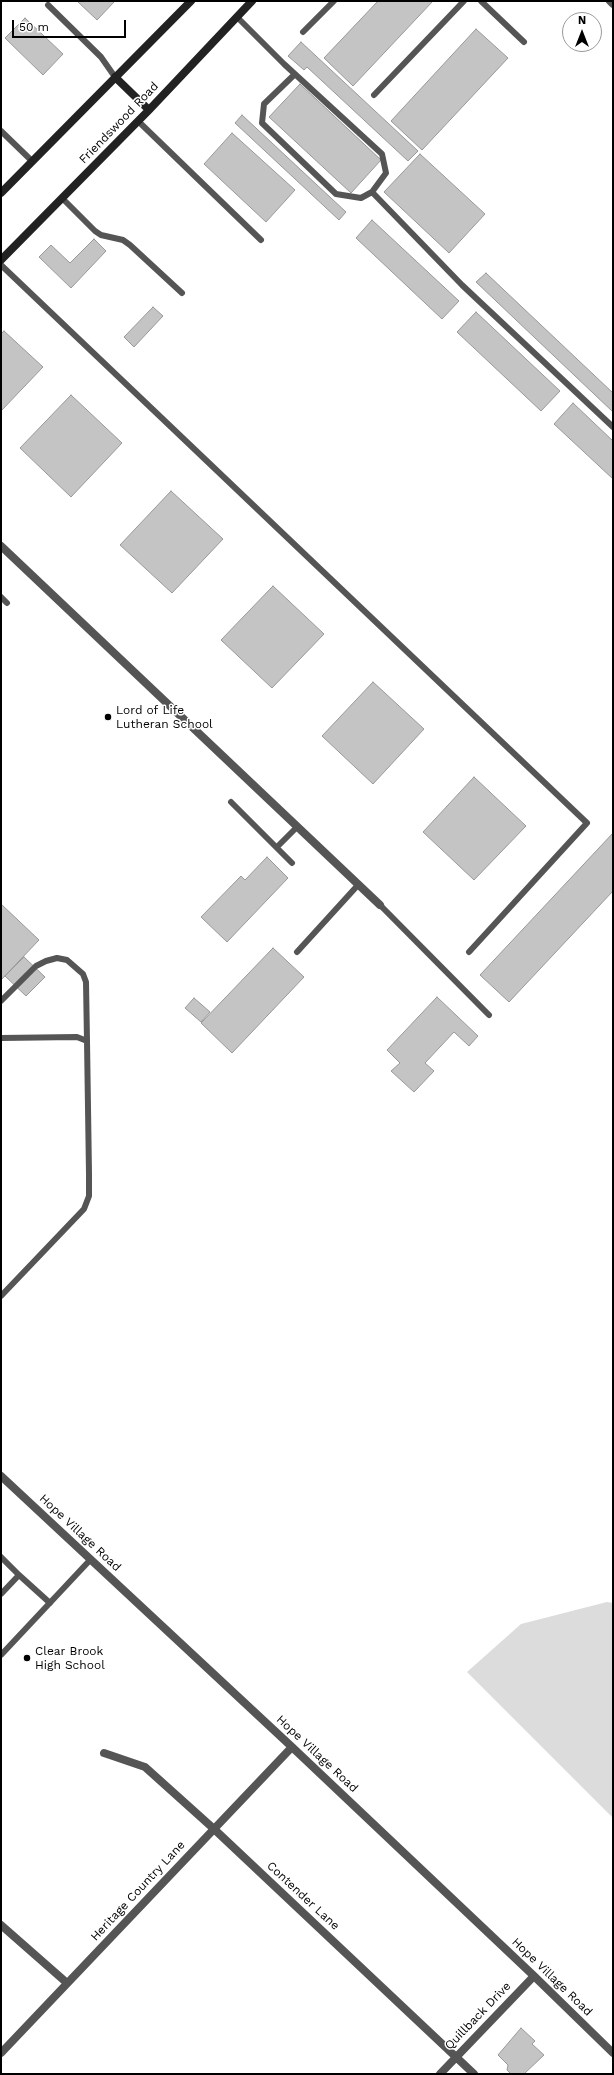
<!DOCTYPE html>
<html>
<head>
<meta charset="utf-8">
<style>
  body { margin:0 }
  #map { position:relative; width:614px; height:2075px; overflow:hidden; background:#fff; font-family:"Work Sans",sans-serif }
  canvas { display:block }
  .frame { position:absolute; inset:0; border:2px solid #000; pointer-events:none }
  .north { position:absolute; left:562px; top:12px; width:40px; height:40px; box-sizing:border-box; background:#fff; border:1px solid #999; border-radius:50%; rotate:0deg; font-size:11px; font-weight:700; line-height:16px; text-align:center; color:#000 }
  .north::after { content:''; display:block; margin:auto; width:14px; height:18px; background:#000; clip-path:polygon(50% 0,100% 100%,50% 72%,0 100%) }
  .scale { position:absolute; left:12px; top:20px; width:114px; height:18px; box-sizing:border-box; border:2px solid #000; border-top:0; padding-left:5px; font-size:12px; line-height:14px; white-space:nowrap; color:#000; -webkit-text-stroke:3px #fff; paint-order:stroke }
</style>
</head>
<body>
<div id="map">
<canvas width="614" height="2075"></canvas>
<div class="frame"></div>
<div class="north">N</div>
<div class="scale">50 m</div>
</div>
<script>
const ctx = document.querySelector('canvas').getContext('2d');
ctx.lineJoin = 'round';
function fill(path, color) { ctx.fillStyle = color; ctx.fill(path, 'evenodd'); }
const toPath = rows => new Path2D(rows.map(r => 'M' + r).join(''));
function strokePath(path, color, width, dash) { ctx.strokeStyle = color; ctx.lineWidth = width; ctx.lineCap = dash ? 'butt' : 'round'; ctx.setLineDash(dash || []); ctx.stroke(path); }
function label(font, color, halo, rows, align = 'center') {
  ctx.font = font + ' "Work Sans",sans-serif'; ctx.lineWidth = 3; ctx.setLineDash([]); ctx.textBaseline = 'middle'; ctx.strokeStyle = halo; ctx.fillStyle = color; for (const [text, x, y, turn = 0] of rows) {
    ctx.save(); ctx.translate(x, y); ctx.rotate((+turn || 0) * Math.PI / 180); ctx.textAlign = isNaN(turn) ? turn : align; if (halo) ctx.strokeText(text, 0, 0); ctx.fillText(text, 0, 0); ctx.restore();
  }
}
fill(toPath([
  [607,1602,613,1603,613,1818,467,1672,521,1624]
]), '#dcdcdc');
const building = toPath([
  [77,1,115,1,97,20,77,1],
  [378,1,433,1,353,86,324,58,378,1],
  [25,18,63,54,43,75,5,38,25,18],
  [476,29,508,58,422,150,391,121,476,29],
  [301,42,418,151,408,161,307,67,304,70,288,56,301,42],
  [300,84,381,160,351,193,269,117,300,84],
  [242,115,346,212,339,220,235,123,242,115],
  [232,133,295,190,266,222,204,164,232,133],
  [420,154,485,214,449,253,384,192,420,154],
  [372,220,459,301,442,319,356,238,372,220],
  [94,239,106,251,71,288,39,257,51,245,70,263,94,239],
  [486,273,613,393,613,412,476,282,486,273],
  [153,307,163,316,134,347,124,337,153,307],
  [476,312,560,391,541,411,457,332,476,312],
  [4,331,43,367,1,411,1,334,4,331],
  [71,395,122,443,71,497,20,448,71,395],
  [573,403,613,441,613,479,554,424,573,403],
  [171,491,223,539,172,593,120,545,171,491],
  [273,586,324,634,272,688,221,640,273,586],
  [373,682,424,729,373,784,322,736,373,682],
  [474,777,526,826,474,880,423,832,474,777],
  [613,833,613,891,509,1002,480,975,613,833],
  [267,857,288,878,227,942,201,917,241,876,245,880,267,857],
  [1,904,39,940,1,980,1,904],
  [273,948,304,977,232,1053,201,1023,273,948],
  [24,957,45,977,26,996,5,976,24,957],
  [437,997,478,1036,469,1046,454,1032,425,1063,434,1071,414,1092,391,1071,400,1063,387,1050,437,997],
  [194,998,210,1012,201,1022,185,1008,194,998],
  [521,2028,535,2041,532,2044,544,2055,524,2074,511,2074,507,2070,508,2065,498,2055,521,2028]
]);
fill(building, '#c4c4c4');
strokePath(building, '#999', 1);
strokePath(toPath([
  [481,1,524,42],
  [48,5,101,57,115,77],
  [237,17,284,64,382,154,386,173,372,192,462,285,613,427],
  [303,32,334,1],
  [295,74,264,104,262,123,336,194,361,198,372,192],
  [374,95,464,1],
  [138,121,261,240],
  [1,131,32,161],
  [62,198,95,231,101,235,123,240,130,245,182,293],
  [1,265,587,823,469,952],
  [1,597,7,603],
  [231,802,292,863],
  [277,847,297,827],
  [380,905,489,1015],
  [297,952,358,885],
  [1,1001,36,966,46,961,57,958,67,960,83,974,86,982,87,1041],
  [1,1038,77,1037,87,1041,89,1174,89,1196,84,1209,1,1296],
  [1,1557,19,1575,1,1594],
  [19,1575,50,1603],
  [1,1655,91,1559]
]), '#555', 6);
strokePath(toPath([
  [610,1,613,4],
  [1,546,380,905],
  [1,1476,292,1747,534,1976,613,2053],
  [104,1753,145,1767,214,1829,474,2074],
  [1,1925,67,1983],
  [1,2053,292,1747],
  [440,2074,534,1976]
]), '#555', 8);
strokePath(toPath([
  [115,77,149,110],
  [1,193,191,1],
  [1,260,149,110,252,1]
]), '#222', 8);
for (const [x, y, r, color] of [
  [108,717,4,"#000"],
  [27,1658,4,"#000"]
]) { const dot = new Path2D(); dot.arc(x, y, r, 0, 2 * Math.PI); ctx.fillStyle = color; ctx.fill(dot); strokePath(dot, '#fff', 1.5); }
label('12px', '#000', '#fff', [
  ["Friendswood Road",119,123,-46],
  ["Hope Village Road",80,1533,43],
  ["Hope Village Road",317,1754,43],
  ["Heritage Country Lane",138,1891,-47],
  ["Contender Lane",303,1896,43],
  ["Hope Village Road",552,1977,44],
  ["Quillback Drive",478,2016,-46]
]);
label('12px', '#000', '#fff', [
  ["Lord of Life",116,710],
  ["Lutheran School",116,724],
  ["Clear Brook",35,1651],
  ["High School",35,1665]
], 'left');
</script>
</body>
</html>
